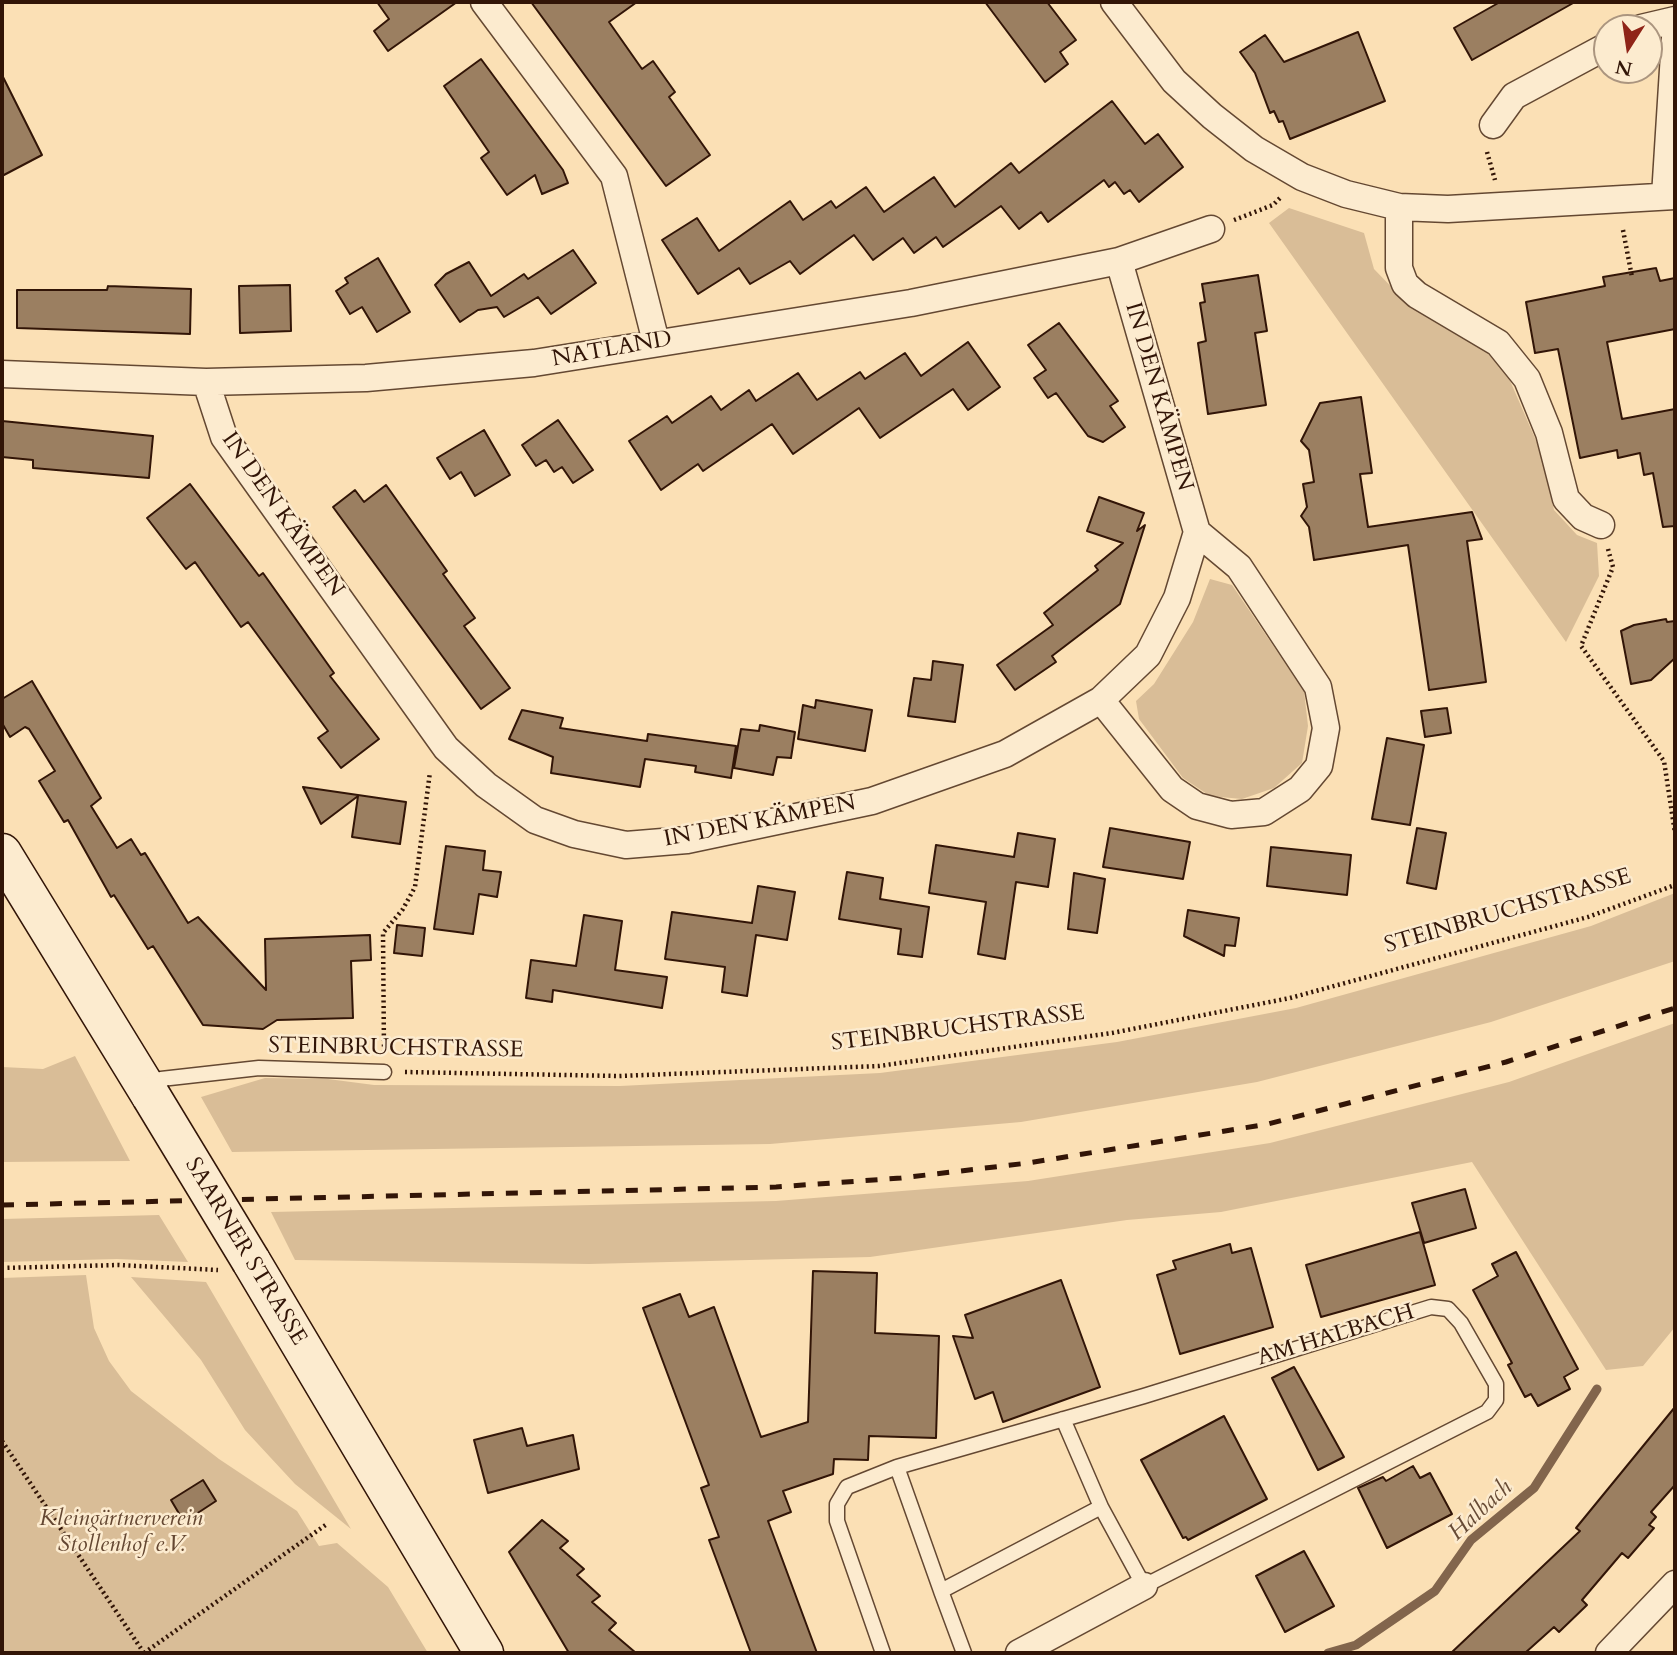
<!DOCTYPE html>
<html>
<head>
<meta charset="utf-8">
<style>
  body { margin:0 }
  #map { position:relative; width:1677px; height:1655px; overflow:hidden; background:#fbe0b5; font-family:Cardo,serif }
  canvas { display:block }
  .frame { position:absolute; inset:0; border:4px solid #321507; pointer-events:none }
  .north { position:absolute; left:1593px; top:14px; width:70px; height:70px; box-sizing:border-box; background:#fcebcf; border:2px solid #ab957f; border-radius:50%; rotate:192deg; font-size:19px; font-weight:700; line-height:28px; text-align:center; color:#321507 }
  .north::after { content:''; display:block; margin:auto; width:24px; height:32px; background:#8f2418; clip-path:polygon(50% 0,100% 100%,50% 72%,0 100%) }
</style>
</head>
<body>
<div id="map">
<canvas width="1677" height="1655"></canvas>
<div class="frame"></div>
<div class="north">N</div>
</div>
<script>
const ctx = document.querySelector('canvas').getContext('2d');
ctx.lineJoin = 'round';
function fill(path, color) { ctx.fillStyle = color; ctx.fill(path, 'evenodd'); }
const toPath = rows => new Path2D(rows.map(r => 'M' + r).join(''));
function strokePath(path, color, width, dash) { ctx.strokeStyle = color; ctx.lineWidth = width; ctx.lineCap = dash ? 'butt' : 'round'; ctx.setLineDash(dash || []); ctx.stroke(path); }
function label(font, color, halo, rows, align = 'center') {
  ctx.font = font + ' Cardo,serif'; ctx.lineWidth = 5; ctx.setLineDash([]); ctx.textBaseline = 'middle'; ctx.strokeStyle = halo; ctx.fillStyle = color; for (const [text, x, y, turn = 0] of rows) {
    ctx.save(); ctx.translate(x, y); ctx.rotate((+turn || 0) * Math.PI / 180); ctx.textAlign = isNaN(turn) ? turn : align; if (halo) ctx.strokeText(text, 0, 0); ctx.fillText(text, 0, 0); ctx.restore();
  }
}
fill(toPath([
  [1289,208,1364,233,1374,269,1409,305,1485,350,1508,376,1541,452,1554,510,1577,535,1597,543,1599,576,1566,642,1269,223],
  [1210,579,1232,585,1304,691,1308,726,1302,763,1274,788,1242,799,1210,796,1183,778,1139,719,1136,701,1154,684,1193,622],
  [1675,893,1675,961,1491,1022,1257,1082,1021,1122,770,1144,232,1152,201,1097,265,1078,328,1079,374,1085,620,1086,880,1073,1117,1042,1296,1008,1591,926],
  [1675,1023,1675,1327,1643,1366,1606,1370,1472,1162,1221,1212,1127,1220,870,1257,589,1264,295,1260,271,1212,776,1201,1028,1181,1270,1143,1509,1082],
  [75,1056,130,1161,2,1162,2,1067,43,1069],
  [159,1215,188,1262,117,1259,2,1262,2,1219],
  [86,1275,94,1328,109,1361,131,1391,219,1459,297,1511,319,1546,337,1543,388,1587,428,1653,2,1653,2,1278],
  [131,1277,206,1282,351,1529,295,1484,245,1430,201,1360]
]), '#d9bd97');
strokePath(toPath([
  [1328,1653,1356,1645,1435,1591,1471,1540,1534,1488,1597,1389]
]), '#82654c', 9);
const building = toPath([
  [377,2,457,2,388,51,374,31,389,19,377,2],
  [531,2,637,2,609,22,642,69,653,61,675,92,669,97,710,155,666,186,531,2],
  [985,2,1047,2,1076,40,1060,52,1068,64,1045,82,985,2],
  [1500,2,1575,2,1472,60,1454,28,1500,2],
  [1358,32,1385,101,1290,139,1283,121,1279,122,1274,111,1270,113,1255,73,1240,52,1265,35,1284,62,1358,32],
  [481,59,563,170,568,183,542,194,535,175,507,195,481,158,489,152,444,86,481,59],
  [2,75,42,155,2,176,2,75],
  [1112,101,1145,144,1158,134,1183,167,1139,202,1130,190,1124,194,1115,182,1109,187,1104,180,1048,222,1041,212,1019,229,1001,206,943,247,936,237,914,253,903,238,873,260,854,235,800,274,790,261,750,284,739,268,698,294,662,240,697,218,719,251,790,201,803,220,831,201,836,208,866,187,884,212,934,177,955,207,1011,163,1019,173,1112,101],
  [573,250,596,283,551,314,538,297,504,317,497,307,478,310,460,322,435,285,446,274,469,262,491,296,524,274,528,279,573,250],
  [378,258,410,312,377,332,362,307,350,314,336,291,348,283,345,278,378,258],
  [1656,268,1660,281,1675,278,1675,329,1607,342,1622,419,1675,409,1675,526,1663,527,1653,473,1644,475,1640,453,1618,458,1617,450,1580,458,1558,349,1535,353,1526,302,1605,286,1603,277,1656,268],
  [1258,275,1267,331,1255,333,1266,405,1208,414,1198,343,1206,341,1200,303,1205,302,1202,284,1258,275],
  [290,285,291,331,240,333,239,286,290,285],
  [108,286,191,289,190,334,17,328,17,290,107,290,108,286],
  [1059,323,1118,401,1110,406,1125,427,1103,442,1088,436,1056,393,1048,398,1034,378,1046,370,1028,345,1059,323],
  [968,342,1000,387,968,410,953,389,880,438,859,408,793,454,772,424,703,471,698,464,661,490,629,441,667,416,672,423,711,396,721,410,749,390,756,401,798,373,817,400,860,372,865,379,905,353,921,376,968,342],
  [1361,397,1372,473,1360,474,1368,527,1472,512,1482,539,1467,541,1486,682,1429,690,1408,545,1314,560,1309,527,1301,516,1307,507,1303,484,1314,482,1309,450,1301,441,1320,403,1361,397],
  [558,420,593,470,573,483,562,467,554,472,546,460,536,466,522,445,558,420],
  [2,421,153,436,149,478,33,468,33,460,2,457,2,421],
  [484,430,510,475,475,496,461,472,450,479,437,458,484,430],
  [190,484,259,576,263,573,334,673,330,676,379,739,341,768,318,738,328,731,248,622,241,627,195,562,186,569,147,518,190,484],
  [386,485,447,571,443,574,475,618,464,626,510,688,481,709,333,507,355,490,364,502,386,485],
  [1099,497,1144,513,1137,531,1145,525,1120,604,1052,656,1056,662,1015,690,997,665,1053,625,1044,613,1098,570,1095,566,1123,543,1087,531,1099,497],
  [1666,619,1667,622,1675,621,1675,658,1651,680,1631,684,1621,631,1634,625,1666,619],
  [933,661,963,665,955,722,908,716,914,678,931,680,933,661],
  [32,681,101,798,91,806,117,848,131,839,141,855,145,853,188,923,198,917,266,990,265,939,370,935,371,960,351,961,353,1018,277,1020,263,1029,203,1025,153,946,148,949,114,895,111,897,68,820,64,822,39,781,55,771,29,729,25,727,10,737,2,723,2,699,32,681],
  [816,700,872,710,865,751,798,739,803,705,815,708,816,700],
  [1447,708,1451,733,1425,737,1421,711,1447,708],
  [522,710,563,718,560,728,647,741,648,734,736,746,731,778,695,772,696,766,645,759,640,787,551,773,553,757,509,739,522,710],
  [760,725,795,732,791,758,777,757,773,775,734,768,741,729,759,731,760,725],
  [1387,738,1424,745,1410,825,1372,819,1387,738],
  [303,787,406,802,400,844,352,837,358,796,321,824,303,787],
  [1110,828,1190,842,1183,879,1103,867,1110,828],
  [1417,828,1446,833,1436,889,1407,883,1417,828],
  [1018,833,1055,839,1048,887,1016,882,1005,959,978,954,986,902,929,893,936,845,1014,857,1018,833],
  [446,846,485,851,483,870,501,872,497,897,479,894,473,934,434,929,446,846],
  [1271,847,1351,855,1347,895,1267,886,1271,847],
  [847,872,883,878,880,899,929,907,922,957,898,954,901,929,839,919,847,872],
  [1074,873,1105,879,1097,933,1068,929,1074,873],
  [758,886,795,892,787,940,756,935,747,996,722,992,725,967,665,959,672,912,752,923,758,886],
  [1188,910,1239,918,1235,946,1225,945,1224,956,1184,936,1188,910],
  [584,915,622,921,615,970,667,977,662,1008,553,990,552,1002,526,998,531,960,576,966,584,915],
  [397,925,425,928,422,956,394,953,397,925],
  [1465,1189,1476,1228,1424,1243,1412,1203,1465,1189],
  [1420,1232,1435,1285,1321,1317,1306,1265,1420,1232],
  [1230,1244,1232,1253,1251,1248,1273,1327,1180,1354,1157,1275,1176,1269,1173,1261,1230,1244],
  [1516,1252,1578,1369,1564,1377,1570,1389,1538,1406,1531,1394,1525,1397,1508,1365,1512,1363,1473,1290,1498,1276,1492,1264,1516,1252],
  [813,1271,877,1273,875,1333,939,1336,936,1438,869,1436,868,1460,834,1459,833,1474,783,1491,791,1512,768,1521,817,1653,751,1653,709,1540,719,1537,701,1488,709,1485,643,1308,680,1294,689,1317,714,1307,761,1437,808,1422,813,1271],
  [1061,1280,1100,1387,1003,1422,993,1392,975,1399,953,1336,973,1338,965,1315,1061,1280],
  [1294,1367,1344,1457,1318,1470,1272,1378,1294,1367],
  [1675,1407,1675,1485,1651,1512,1656,1517,1649,1525,1654,1528,1628,1558,1622,1553,1582,1600,1587,1605,1559,1632,1554,1627,1525,1653,1451,1653,1580,1531,1576,1528,1675,1407],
  [1224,1416,1267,1499,1188,1540,1186,1537,1183,1538,1141,1460,1224,1416],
  [522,1428,527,1446,573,1435,579,1469,488,1493,474,1440,522,1428],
  [1413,1466,1420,1478,1430,1473,1452,1514,1387,1548,1358,1488,1383,1477,1386,1481,1413,1466],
  [203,1480,216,1501,184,1522,171,1500,203,1480],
  [542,1520,568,1541,560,1548,584,1569,577,1575,600,1596,592,1602,616,1623,609,1630,636,1653,569,1653,509,1552,542,1520],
  [1304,1551,1334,1606,1285,1632,1256,1576,1304,1551]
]);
fill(building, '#9b7f61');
strokePath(building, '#321507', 2);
const lane = toPath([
  [146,1085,161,1079,259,1068,384,1072],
  [1063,1419,1101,1507],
  [897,1467,941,1591],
  [883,1653,837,1521,837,1504,847,1487,897,1467,1144,1396,1431,1307,1448,1309,1461,1323,1496,1384,1496,1400,1487,1412,1144,1586,1101,1507,941,1591,964,1653]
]);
const street = toPath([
  [484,2,614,176,656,342],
  [1114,2,1174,81,1212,116,1254,149,1302,177,1346,194,1399,207,1448,209,1675,196],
  [1641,28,1675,20],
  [1493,125,1514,96,1607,46],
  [1665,196,1675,38],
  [1399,207,1399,268,1405,284,1417,295,1498,343,1527,379,1549,433,1566,499,1583,517,1601,525],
  [2,374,206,382,366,378,534,363,911,303,1119,261,1211,229],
  [206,382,224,437,446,748,486,785,535,820,574,834,626,845,687,840,872,801,1005,754,1101,700,1148,655,1177,598,1197,532,1119,261],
  [1101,700,1172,789,1197,806,1231,815,1264,812,1300,789,1319,766,1326,728,1318,687,1239,567,1197,532],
  [1019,1653,1144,1586],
  [1609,1653,1675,1584]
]);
const secondary = toPath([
  [2,853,151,1096],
  [251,1261,484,1653]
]);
strokePath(lane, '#644832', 17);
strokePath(street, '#644832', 29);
strokePath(secondary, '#321507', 41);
strokePath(toPath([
  [1487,152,1495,180],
  [1234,220,1273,205,1282,196],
  [1623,230,1632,277],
  [1608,549,1613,567,1581,646,1664,761,1675,833],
  [384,1052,383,933,403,909,415,887,430,772],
  [405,1072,619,1076,879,1066,1112,1033,1290,998,1588,917,1675,885],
  [2,1268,118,1265,218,1270],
  [2,1441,144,1653],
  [144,1653,327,1524]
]), '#321507', 4.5, [2, 3.5]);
strokePath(lane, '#fcebcf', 14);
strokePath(street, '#fcebcf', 26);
strokePath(secondary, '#fcebcf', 38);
strokePath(toPath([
  [2,1205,776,1187,901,1178,1028,1163,1268,1124,1506,1062,1675,1008]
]), '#321507', 5, [12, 12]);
const secondaryBridge = toPath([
  [151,1096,251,1261]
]);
strokePath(secondaryBridge, '#321507', 41, []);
strokePath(secondaryBridge, '#fcebcf', 38);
label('23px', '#321507', '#fcebcf', [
  ["NATLAND",612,350,-10],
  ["IN DEN KÄMPEN",1158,397,74],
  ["IN DEN KÄMPEN",282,515,55],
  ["IN DEN KÄMPEN",760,822,-11],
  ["STEINBRUCHSTRASSE",1508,912,-16],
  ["STEINBRUCHSTRASSE",958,1029,-7],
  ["STEINBRUCHSTRASSE",396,1049,1],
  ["SAARNER STRASSE",245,1252,59],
  ["AM HALBACH",1336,1336,-17]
]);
label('italic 23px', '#644732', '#fcebcf', [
  ["Kleingärtnerverein",121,1520],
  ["Stollenhof e.V.",121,1546]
]);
label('italic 24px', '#674b35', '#fcebcf', [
  ["Halbach",1481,1511,-43]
]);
</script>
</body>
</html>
